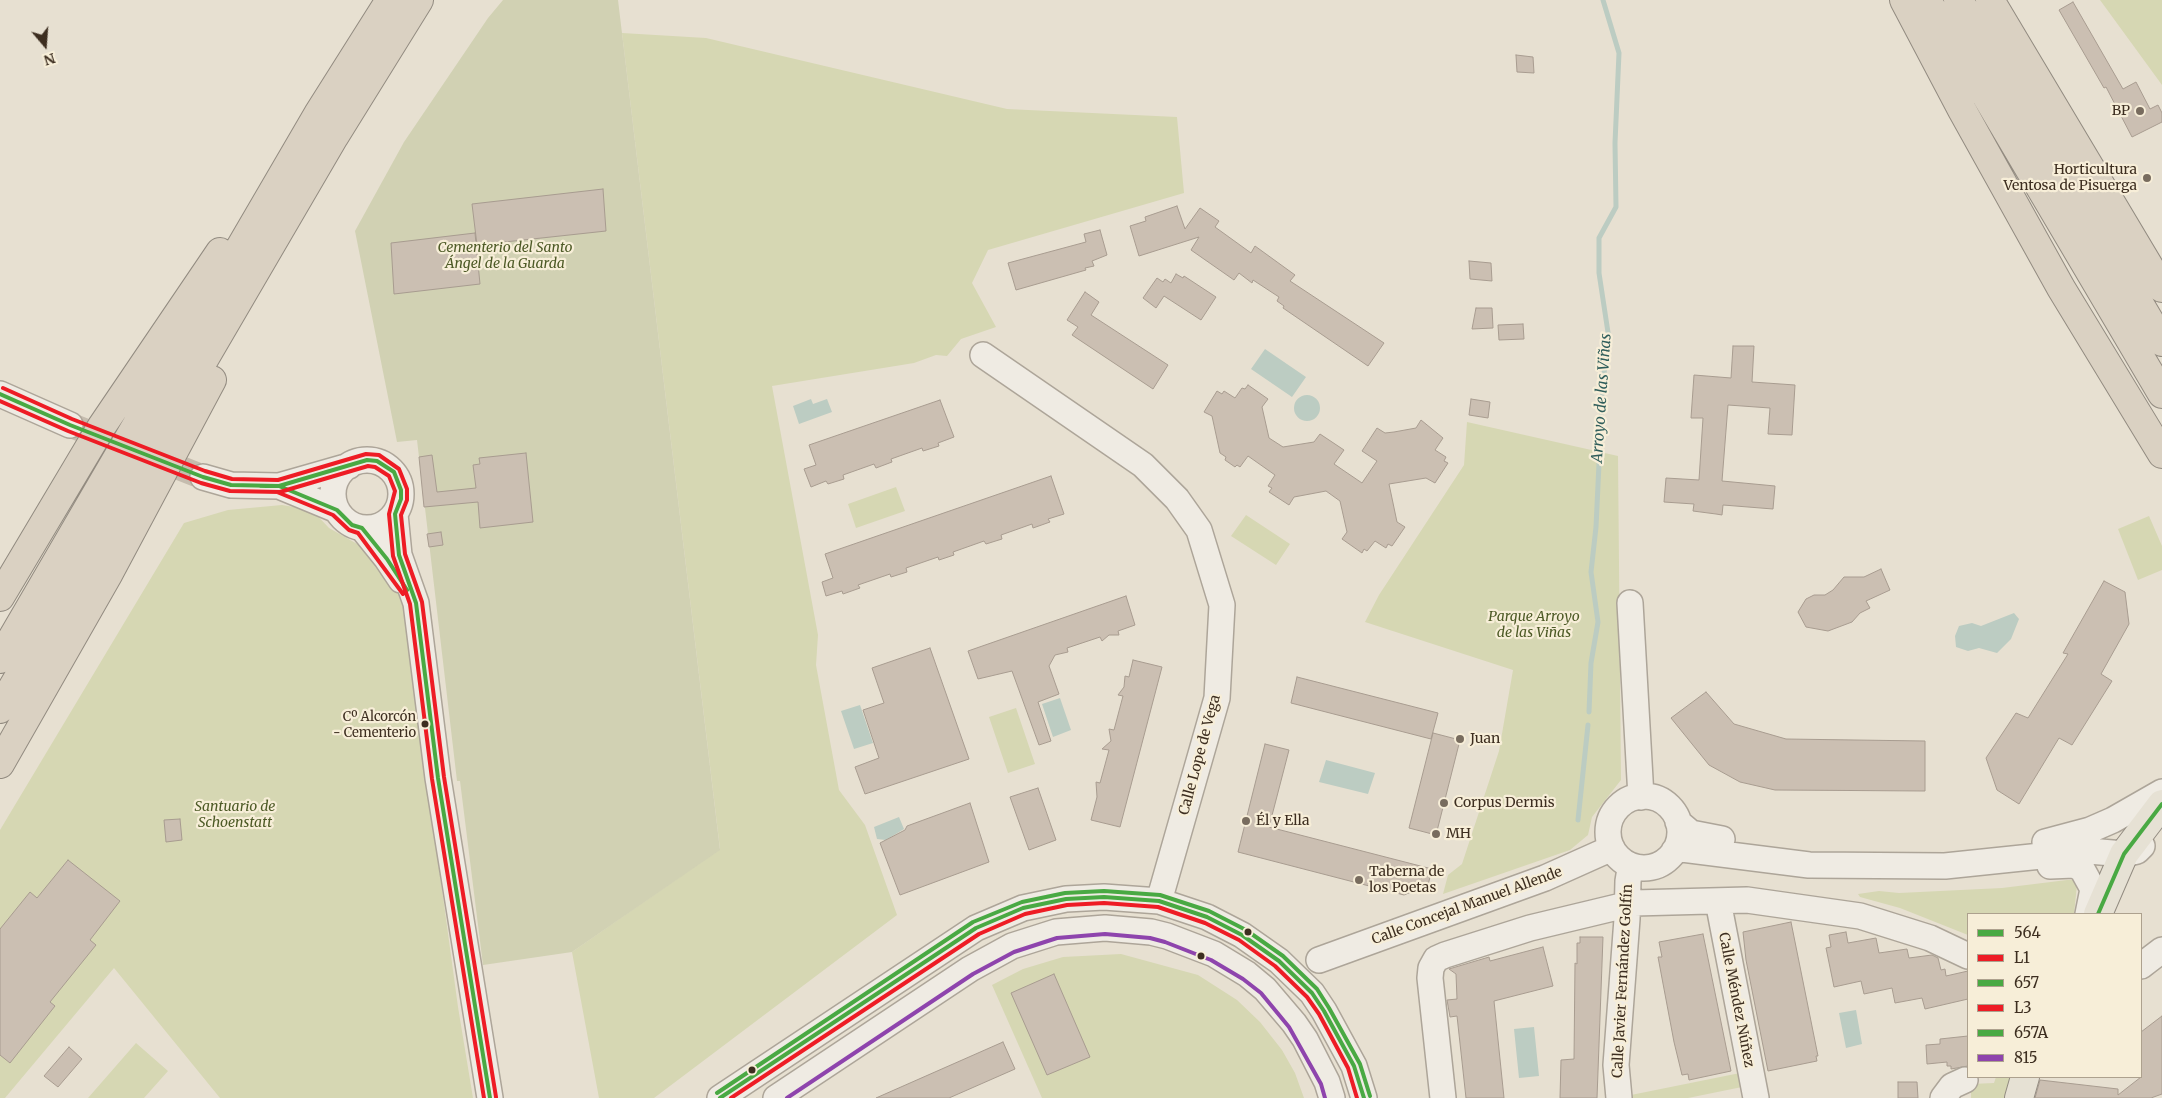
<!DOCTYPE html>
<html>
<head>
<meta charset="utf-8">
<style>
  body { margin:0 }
  #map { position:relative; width:2162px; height:1098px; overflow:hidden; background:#e7e0d1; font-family:Merriweather,serif }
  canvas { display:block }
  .legend { position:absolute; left:1967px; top:913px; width:175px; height:165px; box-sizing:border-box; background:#f7eed8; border:1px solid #ada18e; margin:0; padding:6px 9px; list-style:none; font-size:15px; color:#3d2e20 }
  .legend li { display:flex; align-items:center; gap:10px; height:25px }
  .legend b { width:25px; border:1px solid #ada18e }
  .north { position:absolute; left:20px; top:20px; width:50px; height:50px; -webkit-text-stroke:4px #f7eed8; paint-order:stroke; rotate:162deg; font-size:14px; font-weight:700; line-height:20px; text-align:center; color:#3d2e20 }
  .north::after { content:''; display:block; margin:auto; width:18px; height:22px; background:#3d2e20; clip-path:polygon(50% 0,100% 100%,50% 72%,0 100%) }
</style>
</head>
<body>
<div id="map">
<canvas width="2162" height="1098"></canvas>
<ul class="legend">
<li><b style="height:6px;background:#49a943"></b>564</li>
<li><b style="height:6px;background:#ee1c25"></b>L1</li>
<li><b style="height:6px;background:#49a943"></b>657</li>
<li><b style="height:6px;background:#ee1c25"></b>L3</li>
<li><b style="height:6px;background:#49a943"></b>657A</li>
<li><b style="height:6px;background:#8e44ad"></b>815</li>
</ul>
<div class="north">N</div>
</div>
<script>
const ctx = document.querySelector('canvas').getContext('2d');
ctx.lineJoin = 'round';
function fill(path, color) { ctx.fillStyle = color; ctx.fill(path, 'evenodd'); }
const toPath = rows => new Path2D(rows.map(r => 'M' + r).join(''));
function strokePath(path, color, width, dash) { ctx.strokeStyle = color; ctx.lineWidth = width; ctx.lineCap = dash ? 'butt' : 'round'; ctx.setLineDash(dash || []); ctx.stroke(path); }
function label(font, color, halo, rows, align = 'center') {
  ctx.font = font + ' Merriweather,serif'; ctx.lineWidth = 4.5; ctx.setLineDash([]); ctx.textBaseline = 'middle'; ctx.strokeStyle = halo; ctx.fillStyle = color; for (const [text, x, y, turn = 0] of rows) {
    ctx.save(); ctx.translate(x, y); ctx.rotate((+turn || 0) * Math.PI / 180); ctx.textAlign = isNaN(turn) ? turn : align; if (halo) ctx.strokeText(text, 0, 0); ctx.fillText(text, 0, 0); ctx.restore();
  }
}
fill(toPath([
  [2100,0,2162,0,2162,85],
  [622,33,706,38,1007,109,1177,117,1184,193,988,250,972,283,996,327,961,339,947,356,936,355,914,363,772,386,818,635,816,665,839,790,865,825,897,915,654,1098,599,1098,572,952,720,849],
  [1467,422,1618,456,1621,780,1592,817,1588,835,1570,850,1443,894,1448,875,1462,864,1499,751,1513,670,1365,622,1379,595,1464,465],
  [896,487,905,511,856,528,848,504],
  [282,505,312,510,329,528,359,545,377,562,402,595,458,1007,473,1098,220,1098,114,968,5,1098,0,1098,0,830,184,523,228,510],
  [1246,515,1290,544,1276,565,1231,536],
  [2149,516,2162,546,2162,570,2138,580,2118,529],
  [1016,708,1035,764,1008,773,989,717],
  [2067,880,2074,880,2077,885,2074,914,1968,914,1968,935,1900,908,1860,897,1858,894,1879,891,1899,893,2002,888],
  [1121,954,1198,975,1237,1000,1260,1022,1282,1050,1295,1073,1304,1098,1042,1098,992,985,1023,969,1063,957],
  [136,1043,168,1071,144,1098,88,1098],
  [1740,1073,1742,1087,1688,1098,1632,1098,1631,1095],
  [1996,1077,2013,1077,2005,1098,1971,1098,1971,1084,1994,1083]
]), '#d6d7b3');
fill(toPath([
  [503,0,618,0,720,850,572,952,483,965,460,781,457,781,417,440,397,442,355,231,404,142,488,18]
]), '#d1d1b3');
fill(toPath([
  [1265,349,1306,377,1292,397,1251,369],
  '1294 408a13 13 0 1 1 26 0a13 13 0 1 1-26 0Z',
  [811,399,813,404,827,399,832,412,799,424,793,406],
  [2014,613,2019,619,2011,639,1997,653,1979,648,1968,651,1956,647,1955,636,1959,626,1972,623,1981,626],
  [1060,698,1071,730,1053,737,1042,704],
  [860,705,873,743,854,749,841,711],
  [1326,760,1375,773,1368,794,1319,782],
  [899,817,904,829,886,840,877,839,874,827],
  [1856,1010,1862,1044,1846,1048,1839,1013],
  [1534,1027,1539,1076,1519,1078,1514,1029]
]), '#bcccc2');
strokePath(toPath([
  [1589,712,1591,663,1598,622,1591,572,1596,527,1603,380,1609,339,1599,273,1599,238,1616,207,1615,143,1619,53,1603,0],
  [1578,820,1588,725]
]), '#bcccc2', 5);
const building = toPath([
  [2073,2,2123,89,2136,82,2150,109,2158,105,2162,113,2162,122,2132,137,2106,87,2104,88,2059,10,2073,2],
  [1516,55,1533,57,1534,73,1517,72,1516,55],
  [603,189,606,231,477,245,472,204,603,189],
  [1177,206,1185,229,1200,208,1219,221,1215,227,1251,253,1255,246,1295,275,1290,281,1384,343,1368,366,1283,308,1284,306,1277,301,1279,297,1253,280,1252,283,1239,273,1234,280,1191,250,1199,237,1139,256,1130,226,1146,221,1145,217,1177,206],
  [1100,230,1107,255,1092,261,1094,266,1085,268,1086,270,1016,290,1008,263,1086,242,1084,234,1100,230],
  [475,233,480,284,394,294,391,243,475,233],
  [1469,261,1491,263,1492,281,1470,279,1469,261],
  [1176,274,1183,278,1184,276,1216,297,1201,320,1164,296,1156,308,1143,298,1157,278,1163,282,1165,279,1171,283,1176,274],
  [1085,292,1099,302,1091,315,1168,365,1153,389,1072,335,1078,327,1067,320,1085,292],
  [1476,308,1492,308,1493,328,1472,329,1476,308],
  [1523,324,1524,339,1499,340,1498,325,1523,324],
  [1733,346,1754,346,1752,382,1795,385,1792,435,1768,434,1770,408,1728,405,1722,481,1775,486,1773,509,1723,505,1722,515,1716,514,1693,511,1694,504,1664,502,1666,478,1699,480,1703,418,1691,418,1694,375,1731,378,1733,346],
  [1248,385,1268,399,1262,407,1269,438,1283,447,1314,442,1320,434,1344,450,1334,464,1362,483,1377,461,1362,451,1377,428,1385,433,1394,432,1416,428,1421,420,1443,438,1435,450,1446,457,1444,461,1448,463,1435,483,1426,478,1389,484,1397,522,1405,527,1392,546,1388,544,1386,548,1375,541,1367,551,1364,549,1362,553,1342,539,1347,532,1340,501,1326,491,1294,497,1289,505,1269,492,1272,488,1268,486,1275,475,1248,456,1240,467,1237,465,1235,467,1225,460,1226,457,1220,453,1212,416,1204,412,1217,391,1222,394,1224,391,1235,398,1242,388,1245,389,1248,385],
  [1471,399,1490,402,1488,418,1469,415,1471,399],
  [940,400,954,437,938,443,939,446,923,451,922,448,891,459,892,462,876,468,874,464,843,475,844,479,828,484,826,481,811,487,804,469,816,465,809,445,940,400],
  [526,453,533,522,480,528,478,502,424,507,419,457,432,455,437,492,476,488,473,465,480,464,479,458,526,453],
  [1051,476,1064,514,1048,519,1050,522,1033,528,1032,524,1001,535,1002,539,986,544,984,541,953,552,954,555,939,560,938,557,906,568,907,572,891,577,890,574,858,585,860,588,843,594,842,591,826,596,822,582,833,578,825,554,1051,476],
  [441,532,443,545,429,547,427,534,441,532],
  [1881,569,1890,590,1866,601,1870,608,1860,613,1852,622,1828,631,1806,627,1798,612,1806,599,1814,595,1825,595,1833,590,1844,577,1864,577,1881,569],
  [2104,581,2125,592,2129,624,2101,674,2112,681,2072,745,2059,738,2019,804,1997,790,1986,758,2016,713,2028,718,2068,654,2063,653,2104,581],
  [1126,596,1135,625,1118,631,1119,635,1109,635,1102,641,1100,637,1067,648,1068,652,1055,655,1049,666,1059,694,1038,702,1051,741,1039,745,1012,671,978,679,968,651,1126,596],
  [930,648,969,759,865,794,855,767,879,758,863,710,884,703,872,668,930,648],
  [1133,660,1162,667,1120,827,1091,820,1097,797,1096,782,1100,783,1109,750,1102,749,1111,741,1109,729,1114,730,1123,696,1118,695,1124,687,1125,676,1129,677,1133,660],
  [1297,677,1438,713,1431,739,1291,703,1297,677],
  [1706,692,1734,724,1786,739,1925,741,1925,791,1775,790,1740,782,1709,765,1671,718,1706,692],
  [1433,733,1460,740,1436,835,1409,828,1433,733],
  [1265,744,1289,750,1269,827,1432,869,1428,885,1404,895,1238,852,1265,744],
  [1038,788,1056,840,1029,850,1010,797,1038,788],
  [970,803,989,862,900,895,880,843,905,830,907,826,970,803],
  [180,819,182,840,166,842,164,820,180,819],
  [68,860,120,901,90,940,96,945,50,1002,55,1006,10,1063,0,1055,0,929,30,892,37,898,68,860],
  [1791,922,1818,1056,1816,1056,1817,1061,1768,1071,1746,960,1743,932,1791,922],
  [1846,932,1848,943,1876,938,1879,953,1907,949,1909,958,1932,955,1938,958,1941,970,1945,969,1946,976,1968,971,1968,999,1925,1009,1922,998,1895,1003,1892,988,1864,994,1861,981,1834,987,1826,948,1831,947,1829,935,1846,932],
  [1703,934,1731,1071,1689,1080,1688,1074,1682,1075,1674,1042,1658,957,1662,957,1659,942,1703,934],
  [1580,937,1603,937,1597,1098,1560,1098,1561,1060,1574,1059,1575,963,1577,964,1577,943,1580,943,1580,937],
  [1543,947,1553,986,1494,1001,1504,1098,1466,1098,1457,1016,1450,1017,1447,1000,1457,999,1456,974,1449,969,1489,957,1490,961,1543,947],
  [1054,974,1090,1057,1047,1075,1011,993,1054,974],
  [2162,1016,2162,1094,2151,1098,2035,1098,2040,1080,2118,1089,2118,1095,2141,1077,2141,1032,2162,1016],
  [1968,1036,1968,1066,1951,1069,1951,1066,1947,1066,1947,1062,1927,1064,1926,1045,1940,1044,1940,1039,1968,1036],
  [1003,1042,1015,1069,949,1098,876,1098,1003,1042],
  [69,1047,82,1059,58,1087,44,1076,69,1047],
  [1898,1082,1917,1082,1918,1098,1898,1098,1898,1082]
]);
fill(building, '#cbbfb2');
strokePath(building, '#a89c90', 1);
strokePath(toPath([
  [70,425,203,477]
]), '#c5bcae', 25, [25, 12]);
const minor = toPath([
  [983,355,1143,465,1177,499,1199,530,1222,605,1217,698,1159,901],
  [0,394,70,425],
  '333 494a34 34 0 1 1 68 0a34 34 0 1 1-68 0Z',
  [203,477,231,485,279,486,349,466],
  [279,486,337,510],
  [395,514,399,555,416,603,438,778,490,1098],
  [362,528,387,559,401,580],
  [1630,603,1641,797],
  '1608 832a36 36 0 1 1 72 0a36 36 0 1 1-72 0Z',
  [1678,822,1691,833,1722,839],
  [2045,842,2090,830,2113,820,2162,792],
  [1674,851,1682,849,1809,865,1945,866,2089,851,2124,854,2137,851,2142,846],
  [2050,866,2074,865,2082,869,2093,889,2088,914],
  [1718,901,1756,1098],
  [1319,960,1545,878,1612,848],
  [2141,966,2162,950],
  [720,1098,976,928,1023,908,1066,899,1104,897,1159,901,1207,917,1242,935,1279,961,1312,993,1324,1011,1354,1066,1364,1098],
  [776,1098,970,969,1012,946,1056,932,1105,928,1151,932,1167,936,1214,954,1247,974,1265,989,1294,1023,1305,1039,1327,1082,1332,1098],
  [1443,1098,1430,978,1431,968,1436,959,1445,955,1530,928,1634,903,1747,900,1860,916,1930,938,1968,956],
  [1619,1098,1616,1065,1627,919,1628,881,1629,875,1636,867],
  [1943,1098,1952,1086,1965,1080]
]);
const major = toPath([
  [2098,914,2124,854,2162,804],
  [2019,1098,2025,1077]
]);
const highway = toPath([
  [1904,0,1962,110,2061,288,2162,454],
  [1926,0,1952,38,2162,394],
  [1958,0,1976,26,2162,342],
  [1990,0,2162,288],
  [0,597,102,426,220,252],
  [0,659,318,114,390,0],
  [0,709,334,137,419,0],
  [0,764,109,573,212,380]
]);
strokePath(minor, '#ada599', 28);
strokePath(major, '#928b80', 30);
strokePath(highway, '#928b80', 30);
strokePath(minor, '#efebe3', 25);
strokePath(major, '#e6e1d4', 28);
strokePath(highway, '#dad1c2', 28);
strokePath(toPath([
  [0,394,70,425,203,477,231,485,279,486,367,460,377,461,394,472,401,490,401,499,395,514,399,555,416,603,438,778,490,1098],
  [260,486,279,486,337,510,352,525,362,528,387,559,407,590]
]), '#49a943', 4);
strokePath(toPath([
  [0,401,68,431,201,483,230,491,280,492,368,466,375,467,389,476,395,491,389,514,393,556,410,604,432,779,484,1098],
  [277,492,333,515,349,530,358,533,403,594],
  [731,1098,979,934,1025,914,1067,905,1104,903,1158,907,1205,923,1239,940,1275,966,1307,997,1319,1014,1348,1068,1357,1098]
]), '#ee1c25', 4);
strokePath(toPath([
  [2098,914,2124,854,2162,804],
  [720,1098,976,928,1023,908,1066,899,1104,897,1159,901,1207,917,1242,935,1279,961,1312,993,1324,1011,1354,1066,1364,1098]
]), '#49a943', 4);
strokePath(toPath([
  [3,388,72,419,205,471,232,479,278,480,366,454,379,455,399,469,407,489,407,500,401,515,405,554,422,602,444,777,496,1097]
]), '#ee1c25', 4);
strokePath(toPath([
  [717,1093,973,922,1022,902,1065,893,1104,891,1160,895,1209,911,1246,930,1283,956,1317,989,1329,1008,1360,1064,1370,1096]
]), '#49a943', 4);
strokePath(toPath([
  [787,1098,973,974,1014,952,1057,938,1105,934,1150,938,1165,942,1211,960,1243,979,1261,993,1289,1027,1321,1084,1325,1098]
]), '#8e44ad', 4);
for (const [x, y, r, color] of [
  [2140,111,5,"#786c5e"],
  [2147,178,5,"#786c5e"],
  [425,724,4.5,"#3d2e20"],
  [1460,739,5,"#786c5e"],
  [1444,803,5,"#786c5e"],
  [1246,821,5,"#786c5e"],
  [1436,834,5,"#786c5e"],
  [1359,880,5,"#786c5e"],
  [1248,932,4.5,"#3d2e20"],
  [1201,956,4.5,"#3d2e20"],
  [752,1070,4.5,"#3d2e20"]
]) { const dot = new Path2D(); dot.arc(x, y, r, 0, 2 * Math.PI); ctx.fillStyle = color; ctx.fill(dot); strokePath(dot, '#f7eed8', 2); }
label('13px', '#3d2e20', '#f7eed8', [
  ["Cº Alcorcón",416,717],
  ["- Cementerio",416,733]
], 'right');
label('14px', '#3d2e20', '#f7eed8', [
  ["BP",2130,111,"right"],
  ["Horticultura",2137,170,"right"],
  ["Ventosa de Pisuerga",2137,186,"right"],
  ["Juan",1470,739],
  ["Corpus Dermis",1454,803],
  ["Él y Ella",1256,821],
  ["MH",1446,834],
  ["Taberna de",1369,872],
  ["los Poetas",1369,888]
], 'left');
label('italic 14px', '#4d5a26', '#f7eed8', [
  ["Cementerio del Santo",505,248],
  ["Ángel de la Guarda",505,264],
  ["Parque Arroyo",1534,617],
  ["de las Viñas",1534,633],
  ["Santuario de",235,807],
  ["Schoenstatt",235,823]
]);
label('14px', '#3d2e20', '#f7eed8', [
  ["Calle Lope de Vega",1200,755,-75],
  ["Calle Concejal Manuel Allende",1467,906,-20],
  ["Calle Javier Fernández Golfín",1623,981,-87],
  ["Calle Méndez Núñez",1736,1000,79]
]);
label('italic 15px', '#2f5d5a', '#f7eed8', [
  ["Arroyo de las Viñas",1602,398,-86]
]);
</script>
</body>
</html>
